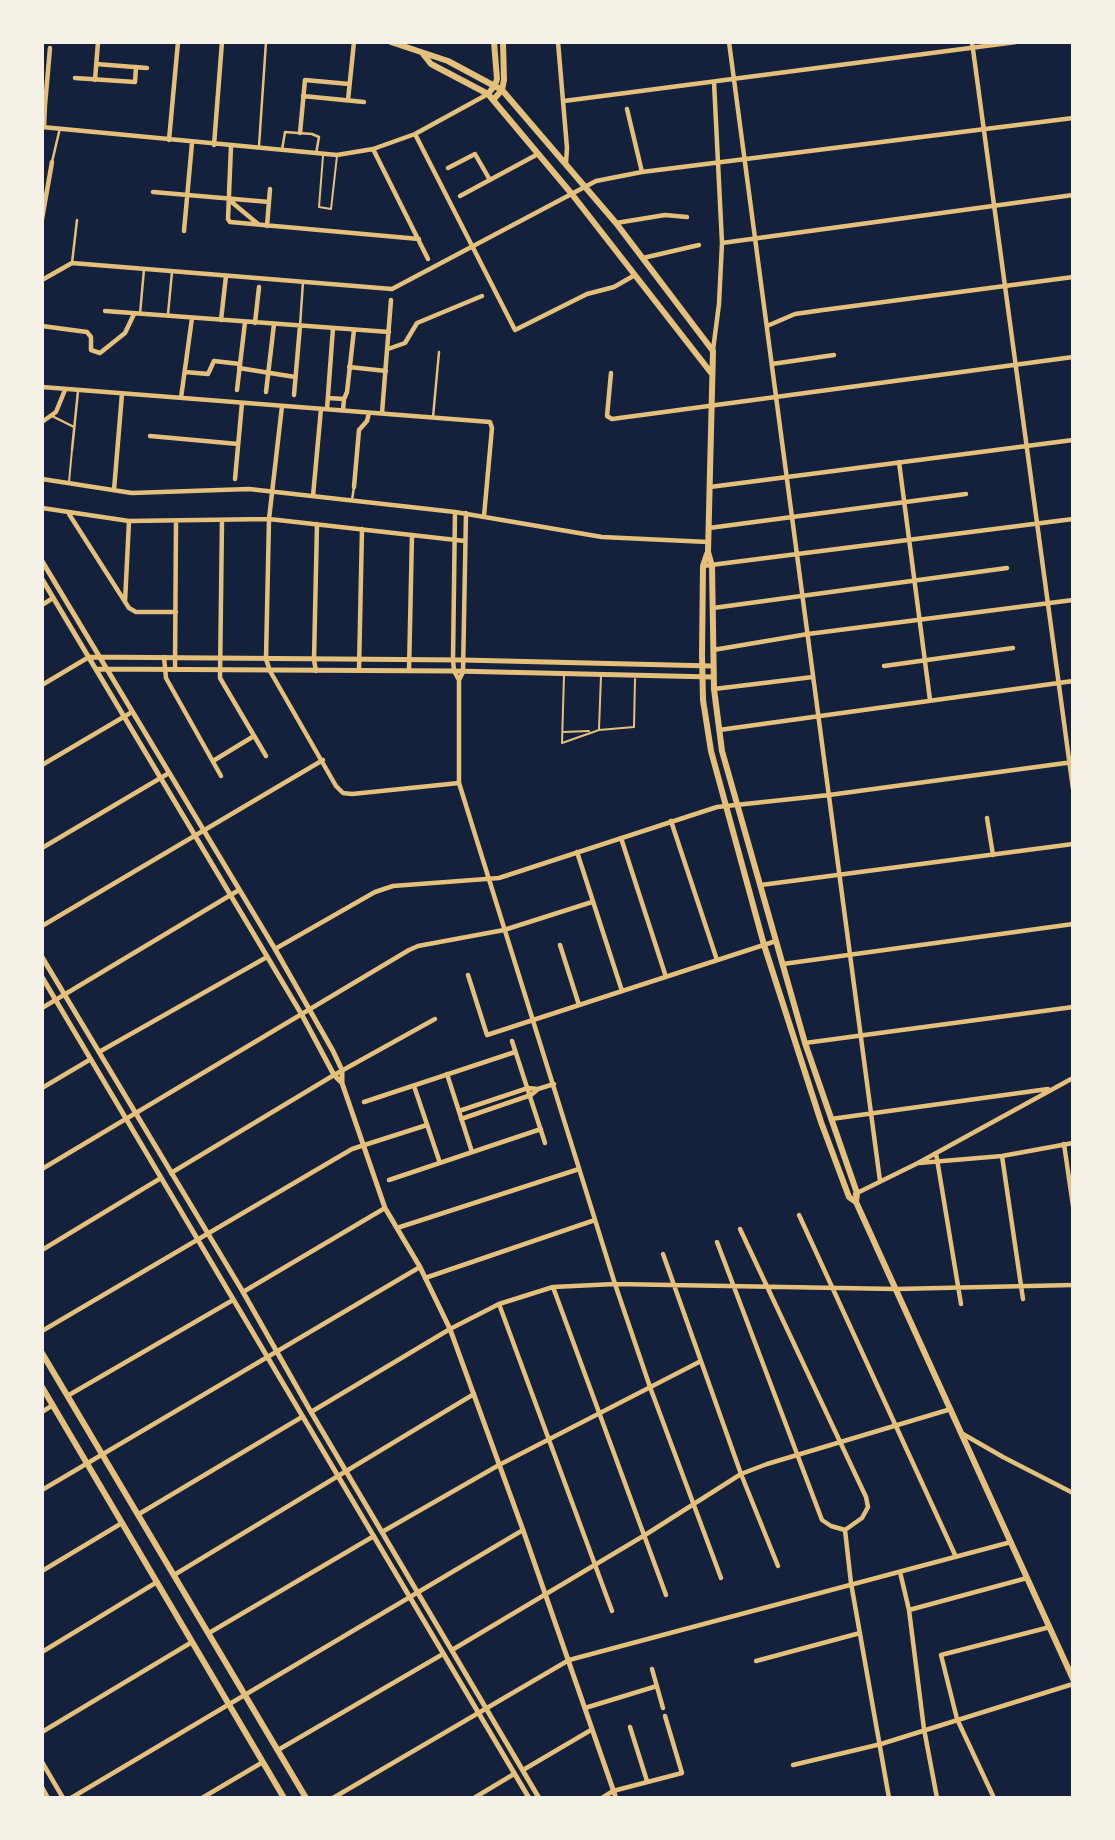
<!DOCTYPE html>
<html>
<head>
<meta charset="utf-8">
<style>
  body { margin:0 }
  #map { position:relative; width:1115px; height:1840px; overflow:hidden; background:#14213d; font-family:"Asap Condensed",sans-serif }
  canvas { display:block }
  .frame { position:absolute; inset:0; border:44px solid #f6f1e7; pointer-events:none }
</style>
</head>
<body>
<div id="map">
<canvas width="1115" height="1840"></canvas>
<div class="frame"></div>
</div>
<script>
const ctx = document.querySelector('canvas').getContext('2d');
ctx.lineJoin = 'round';
const toPath = rows => new Path2D(rows.map(r => 'M' + r).join(''));
function strokePath(path, color, width, dash) { ctx.strokeStyle = color; ctx.lineWidth = width; ctx.lineCap = dash ? 'butt' : 'round'; ctx.setLineDash(dash || []); ctx.stroke(path); }
strokePath(toPath([
  [323,156,319,207,331,209,337,156],
  [69,482,72,450],
  [564,675,562,743,599,730,634,727,635,679],
  [599,729,601,676],
  [563,732,589,731]
]), '#e5c07b', 2);
strokePath(toPath([
  [259,146,266,42],
  [282,150,285,132,312,134,319,137,316,154],
  [52,162,60,128],
  [72,263,77,220],
  [140,314,144,269],
  [168,314,172,272],
  [300,326,303,282],
  [52,416,74,427],
  [433,417,439,352],
  [72,450,78,391],
  [352,500,354,487]
]), '#e5c07b', 2.5);
strokePath(toPath([
  [558,42,567,148,566,163],
  [729,42,880,1181],
  [972,42,1073,789],
  [96,64,147,68],
  [75,78,135,82,136,67],
  [95,80,98,42],
  [303,96,364,102],
  [42,100,45,105,44,127],
  [348,100,354,42],
  [564,101,1016,42],
  [45,105,50,48],
  [627,109,642,172],
  [42,127,337,155,373,149,415,134,488,94],
  [300,133,305,80,349,84],
  [415,134,515,330,587,294,614,287,635,275],
  [169,140,178,42],
  [214,145,222,42],
  [231,146,228,219,230,222,419,239],
  [373,149,428,259],
  [448,168,475,154,490,180],
  [153,192,269,202],
  [460,196,538,154],
  [228,199,258,224],
  [42,219,52,162],
  [616,223,665,215,687,217],
  [267,226,270,189],
  [184,231,192,143],
  [722,243,1073,195],
  [643,258,699,245],
  [42,280,72,263,392,289,596,181,642,172,1073,118],
  [105,311,389,332],
  [221,320,226,276],
  [255,323,259,287],
  [42,326,87,332,91,337,91,350,100,353,125,333,134,314],
  [767,326,795,314,823,310,1073,277],
  [388,349,405,343,417,323,482,296],
  [713,350,719,304,722,243,714,82],
  [772,364,834,355],
  [349,367,386,371],
  [239,368,295,377],
  [185,372,208,374,214,361,240,364],
  [611,373,607,416,612,419,1073,357],
  [42,387,490,422,492,428,484,516],
  [237,390,245,322],
  [266,392,274,324],
  [294,395,300,326],
  [181,398,192,318],
  [328,398,344,399],
  [282,406,269,519,266,659,270,671,336,786,343,793,352,794,459,783],
  [327,409,333,328],
  [343,410,344,399,347,392,354,330],
  [382,413,391,300],
  [42,422,56,412,65,390],
  [150,436,238,444],
  [899,462,930,700],
  [42,479,132,493,249,489,455,512,602,537,708,542],
  [235,479,242,403],
  [354,487,359,430,367,421,369,413],
  [710,487,1073,440],
  [114,490,122,394],
  [313,496,321,409],
  [42,508,129,521,269,519,465,541],
  [455,512,453,660,454,671,459,680],
  [466,513,463,672,459,680,459,783,615,1284,650,1387,721,1578],
  [69,514,129,608,136,612,176,612],
  [222,520,220,678,266,756],
  [709,528,966,494],
  [703,566,1073,519],
  [125,602,129,521],
  [42,605,53,598],
  [713,608,1007,568],
  [713,650,808,634,1073,600],
  [164,657,166,678,221,776],
  [884,666,1013,648],
  [175,670,176,521],
  [359,670,362,529],
  [316,671,314,660,317,524],
  [409,671,412,535],
  [42,685,89,657],
  [714,689,813,677],
  [719,730,1073,681],
  [213,761,254,736],
  [42,765,132,712],
  [987,818,993,855],
  [671,821,717,960],
  [621,838,666,977],
  [42,848,169,773],
  [577,852,622,991],
  [761,885,1073,844],
  [42,926,323,760],
  [560,945,579,1005],
  [275,949,375,892,393,886,499,878,717,807,829,795,1073,762],
  [783,964,1073,924],
  [468,975,487,1035,776,941],
  [42,1008,239,890],
  [512,1041,545,1143],
  [805,1043,1073,1007],
  [99,1052,267,957],
  [447,1074,472,1152],
  [414,1086,440,1163],
  [42,1088,91,1059],
  [364,1102,515,1052],
  [459,1111,528,1088,538,1089],
  [461,1119,531,1095,538,1089,554,1084],
  [831,1119,1048,1089],
  [1064,1144,1073,1206],
  [936,1153,961,1304],
  [1002,1156,1023,1299],
  [919,1163,1002,1156,1073,1143],
  [42,1169,409,950,418,946,504,930,592,902],
  [171,1173,334,1075,435,1019],
  [389,1180,541,1129],
  [855,1194,918,1163,1073,1078],
  [799,1215,956,1557],
  [397,1228,579,1169],
  [717,1242,822,1520,831,1526,845,1530,862,1518,868,1507,866,1497,740,1229],
  [42,1250,161,1178],
  [663,1254,741,1474,778,1566],
  [425,1278,595,1220],
  [553,1287,666,1595],
  [243,1292,385,1208],
  [499,1304,612,1611],
  [42,1331,352,1149,427,1125],
  [69,1395,233,1300],
  [42,1412,53,1405],
  [311,1412,450,1329,499,1304,553,1287,615,1284,896,1289,1073,1285],
  [963,1434,1003,1457,1073,1493],
  [42,1490,420,1267],
  [139,1514,302,1417],
  [845,1530,851,1583,889,1798],
  [382,1532,499,1465,701,1361],
  [42,1571,122,1523],
  [900,1572,909,1610,924,1729,937,1798],
  [174,1575,474,1394],
  [909,1610,1027,1578],
  [209,1633,374,1536],
  [452,1650,645,1535,741,1474,767,1464,951,1409],
  [42,1652,157,1582],
  [756,1661,860,1633],
  [652,1669,663,1708],
  [585,1708,657,1686],
  [630,1727,647,1781],
  [42,1732,192,1642],
  [278,1750,443,1654],
  [42,1762,63,1798],
  [793,1765,881,1744,1073,1684],
  [523,1770,591,1730],
  [42,1787,48,1798],
  [71,1798,523,1530],
  [202,1798,263,1762],
  [333,1798,569,1660,1011,1542],
  [474,1798,514,1774],
  [602,1798,613,1791,682,1773,665,1716],
  [994,1798,957,1719,941,1655,1050,1627]
]), '#e5c07b', 4.5);
strokePath(toPath([
  [42,561,275,949,333,1051,342,1070,342,1083,385,1208,420,1267,450,1329,523,1530,616,1798],
  [42,579,302,1015,334,1075,341,1082],
  [89,657,463,660,713,666],
  [96,669,454,671,713,677],
  [42,957,243,1292,311,1412,539,1798],
  [42,977,529,1798]
]), '#e5c07b', 5);
strokePath(toPath([
  [391,42,448,61,502,90,616,223,713,351,708,552,712,566,714,689,722,751,805,1043,857,1193,856,1202,1073,1679],
  [423,54,431,64,488,94,493,100,571,193,712,374],
  [488,94,495,85,497,79,494,42],
  [493,100,502,90,504,80,503,42],
  [707,554,703,566,702,655,703,700,711,751,764,945,821,1122,849,1197,856,1202],
  [42,1353,306,1798],
  [42,1387,284,1798]
]), '#e5c07b', 6);
</script>
</body>
</html>
